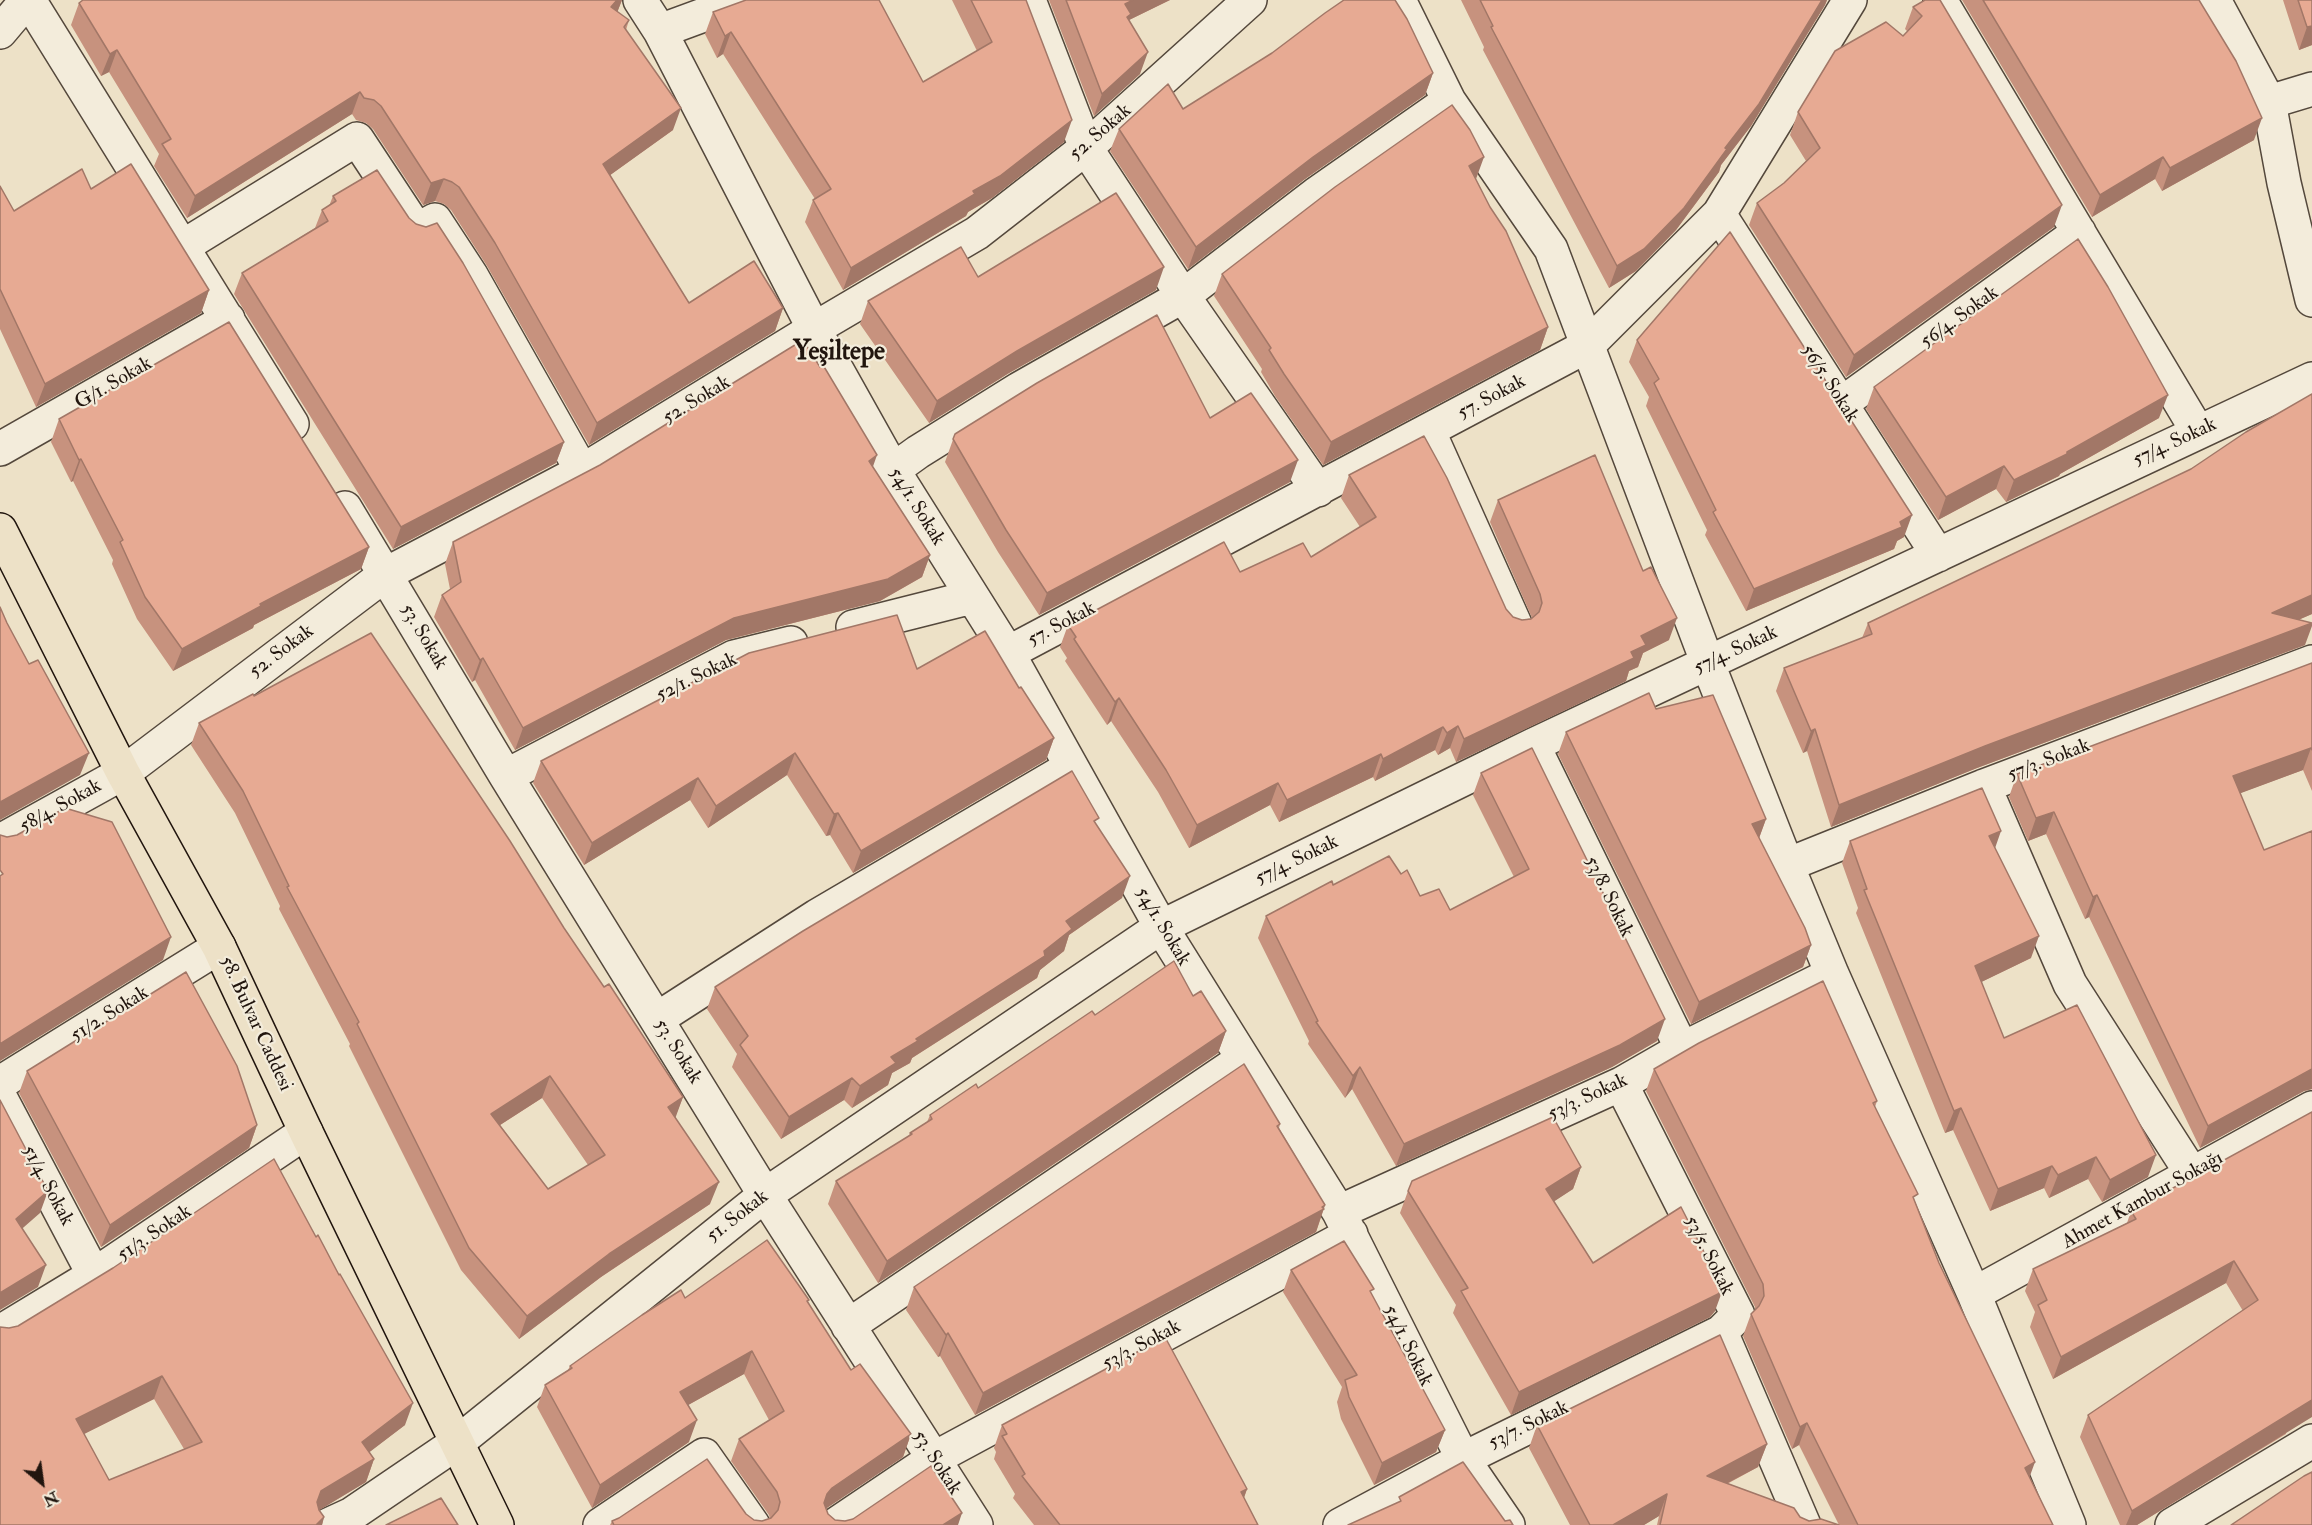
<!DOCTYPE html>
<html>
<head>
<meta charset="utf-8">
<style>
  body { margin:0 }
  #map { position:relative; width:2312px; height:1525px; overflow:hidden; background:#ede1c7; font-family:"IM FELL Double Pica",serif }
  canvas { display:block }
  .north { position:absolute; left:12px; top:1453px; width:60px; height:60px; -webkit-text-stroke:4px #f3ecdb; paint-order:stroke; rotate:151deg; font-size:16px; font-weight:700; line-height:24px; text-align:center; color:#21150e }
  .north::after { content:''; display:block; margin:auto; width:21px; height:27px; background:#21150e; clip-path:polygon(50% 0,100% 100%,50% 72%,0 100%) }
</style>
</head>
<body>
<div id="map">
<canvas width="2312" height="1525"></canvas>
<div class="north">N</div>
</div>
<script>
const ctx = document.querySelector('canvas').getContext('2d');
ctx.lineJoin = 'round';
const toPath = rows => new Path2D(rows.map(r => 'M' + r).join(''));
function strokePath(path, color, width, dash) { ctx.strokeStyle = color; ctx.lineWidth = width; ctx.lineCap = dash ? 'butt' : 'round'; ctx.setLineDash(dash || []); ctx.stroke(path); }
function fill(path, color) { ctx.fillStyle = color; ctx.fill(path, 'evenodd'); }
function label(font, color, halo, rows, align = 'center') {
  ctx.font = font + ' "IM FELL Double Pica",serif'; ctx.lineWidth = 4.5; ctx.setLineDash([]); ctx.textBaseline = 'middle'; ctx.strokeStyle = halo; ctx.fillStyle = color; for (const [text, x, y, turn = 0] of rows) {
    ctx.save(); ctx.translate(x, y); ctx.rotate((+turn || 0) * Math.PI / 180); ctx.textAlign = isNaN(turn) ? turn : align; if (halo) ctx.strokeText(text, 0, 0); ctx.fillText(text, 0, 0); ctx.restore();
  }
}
const minor = toPath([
  [29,0,292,424],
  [640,0,660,31,814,329,893,470,1008,653,1161,927,1339,1212,1463,1459,1508,1525],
  [1029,0,1086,148,1183,296,1318,490],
  [1399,0,1449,101,1551,249,1708,664,1787,865,1832,974,1974,1294,2069,1525],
  [1940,0,2198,432],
  [2214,0,2269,102,2284,183,2312,300],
  [660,31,744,0],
  [0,32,27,0],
  [2269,102,2312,89],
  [1719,214,1938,555],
  [182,247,357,139,417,230,435,220,471,275,582,471],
  [1841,404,2079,232],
  [1429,432,1515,624],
  [0,449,228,319],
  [893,470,918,452,1019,389,1183,296,1316,194,1449,101],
  [345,508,506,776,765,1195,976,1525],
  [853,627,972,597],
  [1008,653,1587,346,1719,214,1850,0],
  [1533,745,1682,1049],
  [506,776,734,657,791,643],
  [1984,786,2070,984,2192,1174],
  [0,841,123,773,386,574,582,471,814,329,977,233,1086,148,1250,0],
  [1787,865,1984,786,2312,662],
  [657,1019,817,916,1071,767],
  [0,1083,219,947],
  [1621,1084,1738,1315,1721,1332,1804,1525],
  [0,1097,94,1275],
  [1339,1212,1621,1084,1682,1049,1832,974],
  [1974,1294,2312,1108],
  [848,1326,1243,1059],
  [0,1332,94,1275,306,1132],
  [328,1525,352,1514,458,1442,765,1195,1161,927,1533,745,2312,379],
  [600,1525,704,1455,753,1525],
  [835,1525,933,1459,1351,1234],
  [1340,1525,1463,1459,1721,1332],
  [2172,1525,2312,1441]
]);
const major = toPath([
  [0,530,123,773,219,947,306,1132,497,1525]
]);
strokePath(minor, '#54483c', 36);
strokePath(major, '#21150e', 36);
strokePath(minor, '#f3ecdb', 33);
strokePath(major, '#ede1c7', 33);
fill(toPath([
  [83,0,622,0,617,12,629,20,626,30,673,130,610,175,689,303,783,308,775,331,589,445,487,266,451,210,444,204,435,201,423,205,373,129,366,123,356,120,352,114,187,218,154,166,159,154,109,72,101,76,71,25,79,3],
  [952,0,1026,0,1064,142,992,198,968,212,966,216,843,290,805,222,813,200,815,199,723,54,717,58,705,34,713,12,923,82,977,51],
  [1049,0,1170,0,1129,20,1140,74,1094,116],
  [1461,0,1827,0,1825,5,1751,126,1721,165,1719,172,1676,230,1636,271,1609,288,1483,50,1484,47],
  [1925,0,2054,227,1846,377,1749,225,1757,203,1784,183,1806,161,1790,135,1798,112,1903,36,1908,32,1905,29,1913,7],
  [1962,0,2199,0,2254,140,2162,191,2155,179,2092,217],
  [2283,0,2312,0,2312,45,2299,50],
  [1433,73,1425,95,1305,179,1188,269,1110,151,1119,129,1183,109],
  [1476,179,1548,327,1540,350,1323,465,1275,396,1261,372,1262,369,1214,296,1222,274],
  [0,186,14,211,91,189,209,290,201,313,36,407,0,329],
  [333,196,409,218,564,442,556,463,393,549,234,294,242,273,315,228,322,210,329,206],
  [978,277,1156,290,1009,373,929,423,860,324,868,301],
  [1637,340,1904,537,1897,541,1894,549,1746,611,1705,535,1707,530,1646,406,1649,397,1629,362],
  [1874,387,2159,418,2060,474,2059,476,2006,502,1996,489,1938,520,1866,409],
  [2312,394,2312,614,2300,619,2305,645,1977,768,1831,827,1807,751,1803,753,1776,691,1784,668,1862,638,1868,623,2191,469],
  [1210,418,1290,482,1039,615,998,552,945,462,955,434],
  [59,419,369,547,361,569,254,625,253,628,173,671,137,619,112,564,113,560,73,481,71,482,51,442],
  [873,467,930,555,922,577,880,601,726,640,515,750,475,680,472,682,434,617,442,595,450,589,445,564,453,542],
  [1349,475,1506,609,1513,617,1522,620,1532,618,1490,522,1498,500,1669,640,1643,653,1638,667,1629,671,1626,681,1456,762,1450,748,1438,755,1435,750,1375,781,1373,777,1279,822,1270,805,1189,848,1158,792,1111,721,1107,725,1065,661,1067,658,1060,647,1068,625,1240,572,1311,557,1360,527,1341,498],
  [2312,663,2312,791,2303,770,2240,793,2312,1089,2304,1091,2200,1148,2089,917,2085,919,2046,834,2028,841,2009,797,2017,774],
  [917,669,1019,688,1054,738,1046,760,853,873,830,835,826,836,787,775,708,828,690,800,584,865,533,783,541,761],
  [254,696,564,928,604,987,683,1097,675,1117,710,1204,601,1277,519,1339,461,1270,349,1046,350,1044,279,909,280,906,235,813,191,745,199,723],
  [542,1098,588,1165,548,1189,500,1125],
  [1656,709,1766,819,1759,838,1811,945,1803,967,1691,1024,1558,754,1566,732],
  [1481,773,1657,1041,1612,1067,1396,1166,1352,1089,1345,1098,1308,1044,1309,1041,1258,938,1266,916,1333,885,1401,874,1420,896,1450,910,1514,877,1473,795],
  [1096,825,1122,898,1069,935,1064,951,1040,970,1037,978,912,1058,910,1063,892,1073,888,1085,852,1108,844,1100,781,1139,732,1067,737,1054,707,1009,715,987],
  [1850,841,1995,848,2031,958,1981,982,2004,1038,2148,1177,2102,1202,2088,1179,2049,1198,2044,1188,1990,1211,1953,1130,1945,1133,1856,913,1858,908,1842,863],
  [1193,996,1226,1031,1218,1053,878,1283,828,1204,836,1181,909,1136,910,1133,927,1122,930,1115,978,1088,1095,1015],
  [1654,1069,1877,1101,1875,1107,1915,1202,1939,1263,2030,1478,2053,1525,1657,1525,1659,1516,1644,1525,1570,1525,1529,1448,1537,1425,1767,1444,1758,1467,1727,1484,1809,1521,1839,1525,1799,1445,1792,1449,1743,1336,1751,1314,1755,1310,1755,1307,1646,1091],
  [27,1071,257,1125,249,1148,101,1247,19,1093],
  [2312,1112,2286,1434,2137,1525,2120,1525,2080,1437,2088,1415,2243,1311,2226,1283,2053,1379,2030,1327,2035,1312,2025,1291,2033,1269,2127,1223,2131,1211],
  [1280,1124,1279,1128,1325,1205,1316,1232,975,1415,940,1356,938,1357,906,1310,914,1287],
  [1581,1167,1573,1189,1554,1201,1593,1263,1715,1311,1710,1317,1511,1415,1453,1313,1456,1305,1400,1213,1408,1191],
  [1291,1270,1371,1295,1445,1430,1436,1452,1374,1485,1341,1419,1337,1402,1342,1387,1283,1292],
  [685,1298,808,1302,851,1370,911,1434,903,1457,826,1508,828,1514,835,1520,845,1521,958,1525,610,1525,612,1521,746,1514,754,1520,762,1521,770,1519,769,1515,731,1461,739,1439,769,1420,744,1374,688,1405,689,1442,592,1508,537,1407,545,1385,568,1370,570,1366],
  [0,1327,405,1425,369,1452,374,1459,366,1482,319,1510,324,1517,322,1525,0,1525],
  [154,1399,184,1449,109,1480,84,1434],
  [1002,1425,1247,1489,1244,1498,1258,1525,1034,1525,1013,1498,1015,1494,994,1459,996,1452,994,1448]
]), '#c7927e');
fill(toPath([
  [617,0,622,0,617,13,611,7],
  [1133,0,1170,0,1125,22,1125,4],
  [1822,0,1827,0,1825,5,1751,126,1721,165,1719,172,1676,230,1636,271,1609,288,1617,266,1725,148],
  [2312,26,2312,45,2299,50,2307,27],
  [731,32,723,54,717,58,725,36],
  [117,50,109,72,101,76,110,54],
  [1148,52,1140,74,1094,116,1102,94],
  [1433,73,1425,95,1305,179,1188,269,1196,247,1313,157],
  [360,92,352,114,187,218,195,196],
  [681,108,673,130,595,186,603,164],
  [2262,118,2254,140,2162,191,2170,168],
  [1072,120,1064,142,992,198,968,212,966,216,843,290,851,268,973,191],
  [1484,157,1476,179,1469,166],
  [2163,157,2155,179,2092,217,2100,195],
  [444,179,435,201,423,205,431,183],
  [2062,205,2054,227,1846,377,1854,355],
  [1164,267,1156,290,1009,373,929,423,937,401,1017,351],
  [209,290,201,313,36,407,45,384],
  [783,308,775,331,589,445,597,423],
  [1548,327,1540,350,1323,465,1331,442],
  [2168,395,2159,418,2060,474,2059,476,2006,502,2014,480,2067,452],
  [564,442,556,463,393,549,401,527],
  [877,455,869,478,869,461],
  [81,459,73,481,71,482,79,460],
  [1298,460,1290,482,1039,615,1047,593],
  [2004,466,1996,489,1938,520,1946,497],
  [1912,515,1904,537,1897,541,1894,549,1746,611,1754,589],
  [369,547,361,569,254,625,253,628,173,671,182,649,260,604],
  [930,555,922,577,880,601,726,640,515,750,523,728,734,618],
  [2312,595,2312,614,2264,635,2272,613],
  [1677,618,1669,640,1643,653,1638,667,1629,671,1626,681,1456,762,1464,739,1631,652,1641,636],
  [2312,623,2312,626,2305,645,1977,768,1831,827,1839,805,1985,746],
  [483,658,475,680,472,682,480,660],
  [1119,698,1111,721,1107,725,1115,702],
  [1458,726,1450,748,1438,755,1447,733],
  [1443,727,1435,750,1375,781,1383,759],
  [1815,729,1807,751,1803,753,1811,731],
  [1054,738,1046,760,853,873,861,851],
  [2311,748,2303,770,2225,799,2233,776],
  [89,753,80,775,0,820,0,802],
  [795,753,787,775,708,828,716,806],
  [1381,754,1373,777,1279,822,1287,800],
  [698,778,690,800,584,865,592,843],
  [1278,783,1270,805,1189,848,1197,825],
  [2054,812,2046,834,2028,841,2036,818],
  [838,813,830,835,826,836,834,814],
  [1766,819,1758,841,1752,824],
  [2001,831,1993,854,1989,836],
  [1130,876,1122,898,1069,935,1064,951,1040,970,1037,978,912,1058,910,1063,892,1073,888,1085,852,1108,860,1086,891,1057,1044,951,1066,921],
  [2097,895,2089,917,2085,919,2093,897],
  [2039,936,2031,958,1967,989,1975,966],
  [171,937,163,960,0,1061,0,1044],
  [1811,945,1803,967,1691,1024,1699,1002],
  [1665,1019,1657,1041,1612,1067,1396,1166,1404,1144],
  [1226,1031,1218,1053,878,1283,887,1261],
  [1360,1067,1352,1089,1345,1098,1353,1076],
  [2312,1069,2312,1089,2304,1091,2200,1148,2208,1126],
  [550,1076,542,1098,483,1136,491,1114],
  [852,1078,844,1100,781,1139,789,1117],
  [683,1097,675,1119,668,1107],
  [1961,1108,1953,1130,1945,1133,1954,1111],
  [257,1125,249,1148,101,1247,110,1225],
  [2156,1155,2148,1177,2102,1202,2110,1180],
  [2096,1157,2088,1179,2049,1198,2058,1175],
  [2052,1166,2044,1188,1990,1211,1998,1189],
  [1581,1167,1573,1189,1538,1212,1546,1189],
  [719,1182,710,1204,601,1277,519,1339,527,1316,609,1254],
  [48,1191,40,1213,8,1241,16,1219],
  [1325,1205,1316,1232,975,1415,983,1393],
  [2234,1261,2226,1283,2053,1379,2061,1357],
  [46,1265,38,1287,0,1310,0,1293],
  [1723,1289,1715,1311,1710,1317,1511,1415,1519,1392],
  [948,1333,940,1356,938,1357,946,1335],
  [752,1351,744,1374,672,1414,680,1392],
  [162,1376,154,1399,68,1442,76,1419],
  [2312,1400,2312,1417,2137,1525,2126,1525,2132,1511],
  [413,1403,405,1425,354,1464,362,1442],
  [697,1420,689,1442,592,1508,600,1485],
  [1807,1423,1799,1445,1792,1449,1800,1427],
  [1445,1430,1436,1452,1374,1485,1382,1463],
  [911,1434,903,1457,824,1510,818,1516,827,1494,832,1488],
  [1767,1444,1758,1467,1699,1498,1707,1476],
  [374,1459,366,1482,313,1514,321,1491],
  [2035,1462,2027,1484,2025,1468],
  [1247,1489,1239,1511,1241,1492],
  [1667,1494,1659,1516,1644,1525,1613,1525],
  [962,1513,958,1525,943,1525],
  [324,1517,322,1525,316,1525]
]), '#a27767');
const building = toPath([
  [83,0,617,0,611,7,629,20,624,27,681,108,603,164,689,303,754,261,783,308,597,423,495,243,459,187,452,182,444,179,431,183,381,106,374,100,364,98,360,92,195,196,162,144,171,139,117,50,110,54,79,3,83,0],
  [746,0,879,0,923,82,992,42,971,0,1026,0,1072,120,1000,176,973,191,975,194,851,268,813,200,831,189,731,32,725,36,713,12,746,0],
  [1066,0,1133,0,1125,4,1131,14,1127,17,1148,52,1102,94,1066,0],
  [1344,0,1395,0,1407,19,1433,73,1313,157,1196,247,1119,129,1168,84,1183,109,1272,53,1325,13,1344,0],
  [1480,0,1822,0,1759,104,1725,148,1727,149,1684,208,1644,249,1617,266,1491,27,1493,26,1480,0],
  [1925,0,1940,0,2062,205,1854,355,1757,203,1784,183,1820,148,1798,112,1835,51,1886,22,1903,36,1922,16,1913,7,1925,0],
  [1983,0,2199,0,2236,61,2262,118,2170,168,2163,157,2100,195,1983,0],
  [2298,0,2312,0,2312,26,2307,27,2298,0],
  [1452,105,1470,130,1484,157,1469,166,1490,207,1506,231,1548,327,1331,442,1284,374,1269,350,1271,348,1222,274,1335,187,1452,105],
  [131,164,209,290,45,384,0,289,0,186,14,211,82,169,91,189,131,164],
  [377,170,409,218,416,224,426,227,437,223,463,263,564,442,401,527,242,273,328,221,322,210,336,201,333,196,377,170],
  [1116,193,1164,267,1017,351,937,401,868,301,961,247,978,277,1116,193],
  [1730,232,1912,515,1900,522,1902,527,1754,589,1713,512,1716,510,1654,383,1659,379,1637,340,1730,232],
  [2078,239,2108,287,2168,395,2067,452,2067,454,2014,480,2004,466,1946,497,1874,387,2078,239],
  [1157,315,1210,418,1251,393,1298,460,1047,593,1006,530,953,439,955,434,1037,383,1157,315],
  [229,322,369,547,260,604,261,606,182,649,145,597,120,542,123,540,81,459,79,460,59,419,229,322],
  [803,340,820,367,823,365,877,455,869,461,930,555,888,579,734,618,523,728,483,658,480,660,442,595,461,582,453,542,600,465,803,340],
  [2312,394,2312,595,2272,613,2312,623,1985,746,1839,805,1815,729,1811,731,1784,668,1872,634,1868,623,2191,469,2246,432,2312,394],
  [1424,436,1447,478,1506,609,1513,617,1522,620,1531,619,1539,612,1542,603,1540,594,1498,500,1595,455,1643,571,1651,567,1677,618,1641,636,1646,645,1631,652,1634,658,1464,739,1458,726,1447,733,1443,727,1383,759,1381,754,1287,800,1278,783,1197,825,1166,770,1119,698,1115,702,1074,639,1076,637,1068,625,1224,542,1240,572,1303,543,1311,557,1376,517,1349,475,1424,436],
  [0,607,7,623,29,664,38,660,89,753,0,802,0,607],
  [897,615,917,669,985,631,1019,688,1021,687,1054,738,861,851,838,813,834,814,795,753,716,806,698,778,592,843,541,761,749,653,897,615],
  [371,633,510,841,564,928,604,987,609,984,683,1097,668,1107,719,1182,609,1254,527,1316,469,1248,357,1024,359,1022,287,887,289,886,243,791,199,723,253,694,254,696,371,633],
  [550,1076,605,1155,548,1189,491,1114,550,1076],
  [2312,663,2312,750,2311,748,2233,776,2264,850,2312,831,2312,1069,2208,1126,2097,895,2093,897,2054,812,2036,818,2017,774,2312,663],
  [1649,693,1656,709,1713,695,1766,819,1752,824,1805,928,1811,945,1699,1002,1566,732,1649,693],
  [1532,748,1665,1019,1620,1045,1404,1144,1360,1067,1353,1076,1316,1022,1318,1021,1266,916,1332,881,1333,885,1389,856,1401,874,1407,870,1420,896,1439,889,1450,910,1529,869,1481,773,1532,748],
  [1072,771,1099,818,1094,821,1130,876,1066,921,1072,929,1044,951,1045,956,916,1039,918,1041,891,1057,896,1063,860,1086,852,1078,789,1117,740,1045,748,1036,715,987,803,931,1072,771],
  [1982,788,2001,831,1989,836,2039,936,1975,966,2004,1038,2077,1005,2156,1155,2110,1180,2096,1157,2058,1175,2052,1166,1998,1189,1961,1108,1954,1111,1864,890,1867,889,1850,841,1982,788],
  [65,808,112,822,171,937,0,1044,0,876,3,874,0,870,0,835,7,837,17,835,65,808],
  [1174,961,1193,996,1201,991,1226,1031,887,1261,836,1181,912,1134,910,1133,932,1119,930,1115,976,1084,978,1088,1092,1011,1095,1015,1174,961],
  [186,972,237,1066,257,1125,110,1225,27,1071,186,972],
  [1823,981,1877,1101,1873,1103,1918,1194,1913,1197,1939,1263,2035,1462,2025,1468,2053,1525,1858,1525,1807,1423,1800,1427,1751,1314,1759,1306,1764,1296,1763,1284,1654,1069,1699,1043,1823,981],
  [1244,1064,1280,1124,1277,1126,1325,1205,1322,1207,1324,1209,983,1393,948,1333,946,1335,914,1287,1244,1064],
  [0,1100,48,1191,16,1219,46,1265,0,1293,0,1100],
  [2312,1112,2312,1400,2132,1511,2088,1415,2258,1300,2234,1261,2061,1357,2038,1305,2047,1300,2033,1269,2136,1219,2131,1211,2312,1112],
  [1553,1117,1581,1167,1546,1189,1593,1263,1681,1207,1723,1289,1718,1294,1519,1392,1461,1291,1468,1288,1408,1191,1412,1181,1553,1117],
  [274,1159,316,1237,318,1235,339,1275,340,1274,413,1403,362,1442,374,1459,321,1491,317,1502,319,1510,324,1517,316,1525,0,1525,0,1327,9,1328,18,1326,113,1268,274,1159],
  [162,1376,202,1442,109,1480,76,1419,162,1376],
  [767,1240,809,1300,807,1301,851,1370,860,1364,911,1434,832,1488,827,1494,824,1503,828,1514,835,1520,845,1521,853,1519,931,1466,962,1513,943,1525,614,1525,612,1521,619,1518,707,1459,746,1514,754,1520,762,1521,771,1518,778,1510,780,1502,777,1492,739,1439,784,1411,752,1351,680,1392,697,1420,600,1485,545,1385,572,1368,570,1366,642,1315,681,1290,685,1298,767,1240],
  [1344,1241,1374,1289,1370,1291,1445,1430,1382,1463,1349,1397,1345,1380,1357,1375,1291,1270,1344,1241],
  [1720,1335,1767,1444,1707,1476,1794,1508,1800,1517,1809,1521,1821,1519,1839,1525,1660,1525,1667,1494,1613,1525,1590,1525,1537,1425,1720,1335],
  [1165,1337,1247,1489,1241,1492,1258,1525,1060,1525,1022,1476,1025,1474,1002,1436,1007,1434,1002,1425,1165,1337],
  [1463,1462,1505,1521,1510,1520,1513,1525,1348,1525,1401,1501,1399,1497,1463,1462],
  [2312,1472,2312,1525,2231,1525,2304,1476,2312,1472],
  [441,1498,458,1525,386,1525,441,1498]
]);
fill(building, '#e7aa93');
strokePath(building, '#a27767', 1.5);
label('20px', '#21150e', '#f3ecdb', [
  ["52. Sokak",1101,133,-41],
  ["56/4. Sokak",1960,318,-36],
  ["G/1. Sokak",114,384,-30],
  ["56/5. Sokak",1829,384,57],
  ["57. Sokak",1492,398,-28],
  ["52. Sokak",697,401,-31],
  ["57/4. Sokak",2175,443,-25],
  ["54/1. Sokak",916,507,58],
  ["57. Sokak",1062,625,-28],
  ["53. Sokak",423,637,59],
  ["57/4. Sokak",1736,651,-25],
  ["52. Sokak",282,652,-37],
  ["52/1. Sokak",697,678,-26],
  ["57/3. Sokak",2049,761,-21],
  ["58/4. Sokak",61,807,-29],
  ["57/4. Sokak",1297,861,-26],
  ["53/8. Sokak",1608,897,64],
  ["54/1. Sokak",1162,927,59],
  ["51/2. Sokak",110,1015,-32],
  ["58. Bulvar Caddesi",255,1024,65],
  ["53. Sokak",677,1052,58],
  ["53/3. Sokak",1588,1098,-25],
  ["51/4. Sokak",47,1186,62],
  ["Ahmet Kambur Sokağı",2143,1201,-29],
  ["51. Sokak",738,1217,-38],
  ["51/3. Sokak",155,1234,-34],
  ["53/5. Sokak",1708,1256,63],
  ["53/3. Sokak",1142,1346,-28],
  ["54/1. Sokak",1407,1346,64],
  ["53/7. Sokak",1529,1426,-26],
  ["53. Sokak",936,1463,57]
]);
label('bold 26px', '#21150e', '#f3ecdb', [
  ["Yeşiltepe",839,353]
]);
</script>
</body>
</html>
